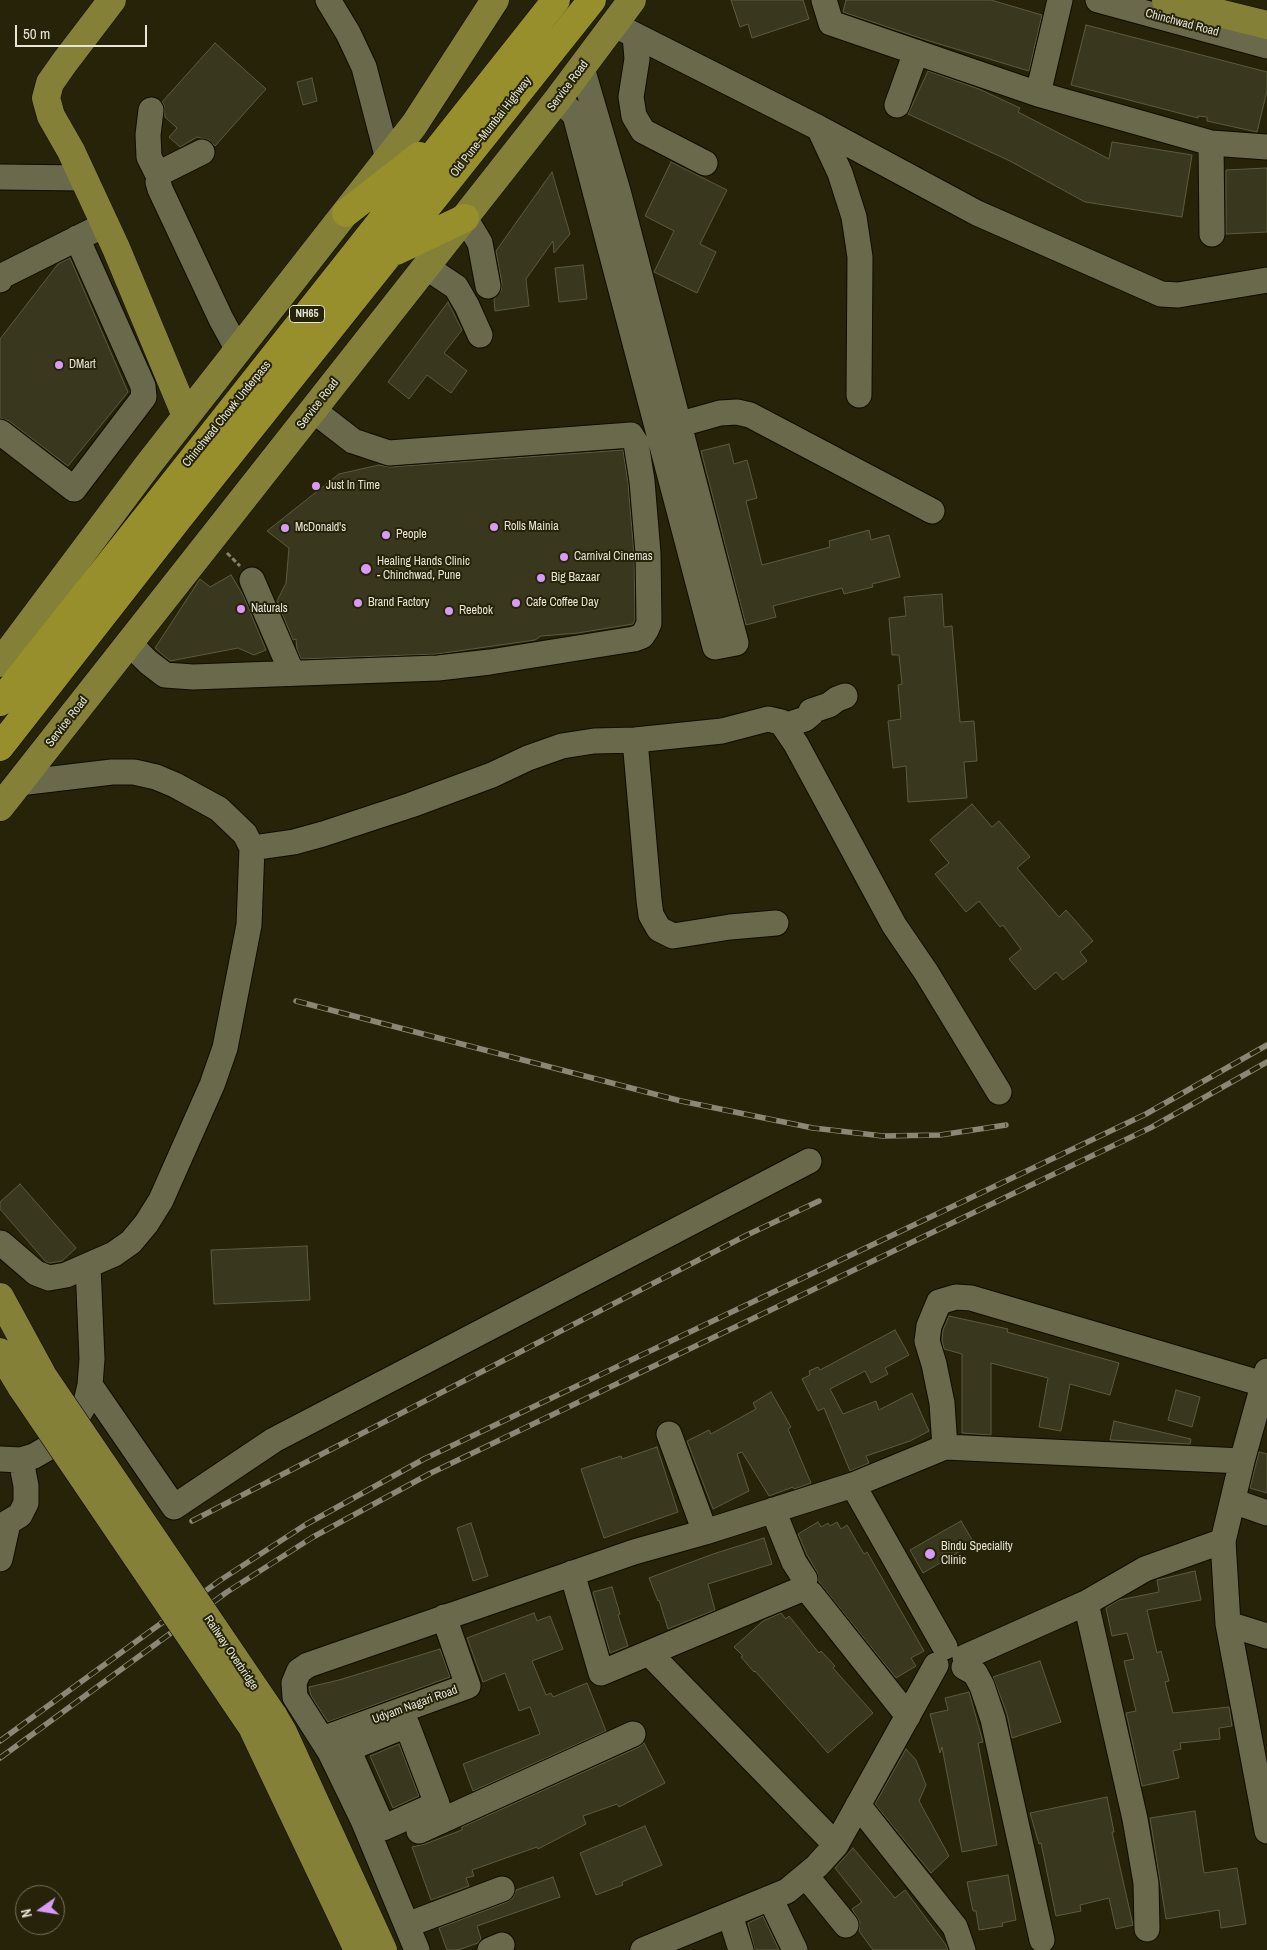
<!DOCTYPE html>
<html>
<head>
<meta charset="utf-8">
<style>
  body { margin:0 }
  #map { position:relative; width:1267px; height:1950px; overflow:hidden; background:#262309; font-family:"Archivo Narrow",sans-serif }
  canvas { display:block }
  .north { position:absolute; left:15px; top:1885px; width:50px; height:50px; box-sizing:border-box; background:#262309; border:1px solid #73715b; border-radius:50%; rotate:257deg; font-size:14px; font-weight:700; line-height:20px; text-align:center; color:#e6e5d6 }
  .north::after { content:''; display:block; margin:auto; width:18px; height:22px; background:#d99af7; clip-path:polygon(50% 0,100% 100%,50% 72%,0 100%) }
  .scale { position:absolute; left:15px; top:25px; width:132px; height:22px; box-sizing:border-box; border:2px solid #e6e5d6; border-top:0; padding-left:6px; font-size:15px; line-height:18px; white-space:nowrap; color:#e6e5d6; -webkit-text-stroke:4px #262309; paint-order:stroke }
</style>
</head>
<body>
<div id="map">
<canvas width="1267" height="1950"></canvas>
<div class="north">N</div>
<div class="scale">50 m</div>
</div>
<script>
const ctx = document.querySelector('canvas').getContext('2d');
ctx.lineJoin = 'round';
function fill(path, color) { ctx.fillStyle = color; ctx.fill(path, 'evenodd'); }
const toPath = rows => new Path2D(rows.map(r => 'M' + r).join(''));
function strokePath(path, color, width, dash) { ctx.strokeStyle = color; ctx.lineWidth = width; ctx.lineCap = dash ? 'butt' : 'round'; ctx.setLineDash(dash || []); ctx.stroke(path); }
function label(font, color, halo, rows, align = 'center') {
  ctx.font = font + ' "Archivo Narrow",sans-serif'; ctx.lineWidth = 4; ctx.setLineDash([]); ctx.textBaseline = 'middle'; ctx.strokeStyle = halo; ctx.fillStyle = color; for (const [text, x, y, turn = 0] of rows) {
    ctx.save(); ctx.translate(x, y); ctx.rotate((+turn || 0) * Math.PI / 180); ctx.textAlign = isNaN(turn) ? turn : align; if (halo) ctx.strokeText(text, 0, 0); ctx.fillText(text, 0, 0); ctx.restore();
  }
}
const building = toPath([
  [731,0,803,0,809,19,752,38,748,24,740,27,731,0],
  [846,0,991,0,1042,15,1029,71,926,40,843,12,846,0],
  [1086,25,1267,72,1267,91,1257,132,1207,121,1207,117,1198,116,1198,118,1071,85,1086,25],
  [215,43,266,89,215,146,209,140,197,137,180,147,169,137,177,128,165,117,164,105,162,102,215,43],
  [928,71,979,89,1020,108,1018,112,1109,159,1112,142,1192,155,1182,217,1085,202,1010,161,908,114,928,71],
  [312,78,317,101,303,105,297,82,312,78],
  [671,162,727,190,700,244,716,252,697,293,654,272,674,231,645,216,671,162],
  [1267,168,1267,232,1226,234,1226,170,1267,168],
  [552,172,570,234,554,253,553,241,526,279,529,306,495,311,494,299,501,291,502,284,496,251,552,172],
  [70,258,128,392,68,466,9,421,0,418,0,339,58,264,70,258],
  [583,265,587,299,559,302,555,268,583,265],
  [448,302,462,330,444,353,467,371,451,393,427,375,409,399,388,382,448,302],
  [729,444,734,464,747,460,757,498,746,501,762,565,830,547,829,541,869,530,871,540,889,535,900,577,872,584,873,587,844,594,842,588,773,606,776,617,746,625,701,451,729,444],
  [623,450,628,483,634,554,635,620,633,624,578,633,541,636,535,640,437,654,301,659,297,649,296,639,293,640,277,601,286,583,289,548,267,531,339,474,379,465,390,467,623,450],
  [231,575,243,595,266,650,254,655,238,648,170,661,155,648,200,579,210,587,231,575],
  [942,594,944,627,952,626,960,722,974,721,977,761,964,762,967,798,908,802,906,766,893,768,888,721,901,719,898,685,902,684,899,655,892,655,889,618,906,616,904,597,942,594],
  [972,804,992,827,999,821,1030,857,1017,868,1059,917,1066,910,1093,941,1080,952,1087,961,1063,980,1056,972,1035,990,1009,959,1021,949,1003,925,1000,927,979,901,966,912,935,874,949,863,930,840,972,804],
  [20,1184,76,1248,62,1261,50,1263,46,1262,0,1209,0,1202,20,1184],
  [307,1246,310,1300,214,1304,211,1250,307,1246],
  [949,1316,1008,1329,1007,1332,1119,1363,1110,1395,1070,1384,1061,1431,1039,1427,1048,1378,991,1363,991,1435,962,1433,962,1354,944,1349,942,1340,943,1330,949,1316],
  [895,1330,909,1355,885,1368,888,1374,871,1383,865,1371,830,1389,843,1414,876,1401,879,1410,912,1393,929,1431,910,1441,866,1456,869,1463,850,1471,824,1408,818,1411,802,1379,810,1375,809,1371,818,1367,820,1370,895,1330],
  [1176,1390,1200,1397,1192,1427,1168,1420,1176,1390],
  [771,1392,791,1427,788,1429,811,1483,794,1489,793,1487,769,1496,742,1452,737,1454,749,1491,713,1509,687,1441,709,1430,711,1434,756,1409,753,1403,771,1392],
  [1114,1421,1191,1439,1190,1444,1110,1440,1114,1421],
  [657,1447,678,1512,604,1538,581,1469,621,1456,622,1459,657,1447],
  [1259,1452,1267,1454,1267,1493,1250,1488,1259,1452],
  [961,1521,974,1543,923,1573,910,1550,961,1521],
  [818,1522,821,1527,828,1523,830,1526,837,1522,841,1529,847,1525,864,1554,867,1552,924,1651,911,1658,916,1666,896,1678,819,1582,817,1572,807,1555,798,1534,818,1522],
  [471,1523,488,1576,473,1581,457,1528,471,1523],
  [764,1538,772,1564,708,1584,715,1610,668,1629,659,1600,658,1601,649,1578,713,1554,764,1538],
  [1195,1571,1201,1600,1147,1610,1157,1653,1161,1651,1169,1681,1165,1682,1173,1713,1229,1707,1232,1726,1219,1728,1220,1739,1180,1743,1181,1749,1173,1751,1179,1778,1142,1786,1126,1713,1136,1711,1124,1661,1134,1659,1127,1633,1112,1636,1106,1608,1119,1600,1159,1592,1157,1580,1195,1571],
  [612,1587,620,1614,618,1615,628,1646,610,1653,593,1592,612,1587],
  [534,1613,537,1621,550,1616,563,1649,532,1661,546,1695,551,1693,553,1697,587,1683,606,1731,473,1791,463,1764,540,1734,530,1707,519,1711,505,1673,483,1682,467,1638,534,1613],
  [781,1613,786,1619,789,1616,819,1653,821,1651,835,1666,833,1668,873,1713,828,1753,755,1671,754,1672,741,1657,743,1656,734,1647,763,1621,781,1613],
  [440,1649,450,1677,328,1722,311,1696,309,1687,339,1680,440,1649],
  [1040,1661,1061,1722,1012,1738,1007,1714,993,1677,1040,1661],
  [969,1692,983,1742,978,1743,997,1845,962,1852,942,1747,940,1753,930,1714,948,1710,945,1698,969,1692],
  [644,1743,665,1783,619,1807,617,1804,583,1816,586,1824,538,1849,537,1847,472,1870,474,1876,466,1878,469,1886,431,1900,412,1847,425,1844,462,1830,462,1827,639,1747,644,1743],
  [399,1744,419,1796,393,1808,370,1756,399,1744],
  [906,1749,916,1760,926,1785,919,1801,949,1856,931,1873,875,1804,906,1749],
  [1107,1797,1114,1832,1112,1832,1133,1925,1116,1929,1109,1898,1080,1905,1081,1911,1056,1916,1041,1843,1039,1844,1030,1813,1107,1797],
  [1195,1811,1204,1873,1237,1868,1246,1924,1221,1928,1219,1910,1166,1919,1150,1818,1195,1811],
  [645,1826,662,1865,622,1882,623,1885,596,1895,580,1853,645,1826],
  [853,1848,895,1898,905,1890,946,1945,948,1950,873,1950,859,1931,860,1922,852,1909,862,1902,835,1868,853,1848],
  [1008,1875,1016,1920,1002,1923,1003,1926,979,1930,976,1911,973,1911,967,1882,1008,1875],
  [553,1877,560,1897,477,1926,481,1939,478,1943,458,1950,447,1950,439,1928,507,1902,513,1898,516,1890,553,1877],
  [763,1916,779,1950,755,1950,748,1923,763,1916]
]);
fill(building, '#39371d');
strokePath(building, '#5d5b3f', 1);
const minor = toPath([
  [328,0,348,33,364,67,388,159],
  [824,0,831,23,1038,94,1211,143,1267,147],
  [1098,0,1267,46],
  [613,24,819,128,840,173,854,217,860,257,859,395],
  [635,35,637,59,631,97,634,116,643,131,705,163],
  [1038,94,1060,0],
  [558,99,575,115,715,647,736,643,618,191,582,68],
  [897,105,916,52],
  [151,110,148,135,149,157,159,177],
  [819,128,977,213,1161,294,1178,295,1267,280],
  [1211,143,1212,234],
  [202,152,162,172,159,177,158,182,160,189,221,319,238,350],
  [0,177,84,178],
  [465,218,480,243,488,286],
  [426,267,456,287,467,306,480,335],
  [0,280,2,276,92,231],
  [663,429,720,413,737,412,750,415,932,511],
  [0,432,74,489,144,397,143,386,77,238],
  [252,580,292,673],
  [129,643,148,662,165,675,193,677,438,668,490,662,634,639,642,636,646,630,649,623,648,553,642,481,636,443,631,435,389,453,353,441,313,410],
  [784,726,805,719,811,714,811,711,829,705,837,699,845,696],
  [635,740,649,900,651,915,659,929,673,936,730,927,776,923],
  [252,848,294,842,323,834,411,805,492,775,528,758,562,746,594,741,635,740,722,731,768,719,781,722,796,744,894,925,926,972,999,1092],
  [1,1243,36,1273,49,1278,66,1275,114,1254,131,1242,146,1224,161,1200,212,1085,225,1048,249,925,252,848,245,834,219,809,175,785,156,777,134,772,112,772,19,783],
  [1267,1371,1242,1461,1223,1541,1228,1624,1267,1831],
  [90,1385,174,1507,274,1440,809,1161],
  [669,1434,705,1532],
  [945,1447,942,1403,934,1364,927,1341,929,1326,939,1302,956,1297,971,1298,1263,1384],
  [0,1459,21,1460,34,1456,46,1449,69,1431,86,1402,90,1385,92,1359,88,1266],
  [853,1485,945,1647],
  [1233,1501,1267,1513],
  [773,1510,794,1562,805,1579],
  [0,1527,20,1515,26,1503,26,1486,21,1460],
  [0,1559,8,1523],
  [572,1573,601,1673,797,1591],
  [811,1594,908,1716],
  [1086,1603,1135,1819,1146,1883,1147,1929],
  [1228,1624,1267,1636],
  [649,1653,836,1845],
  [965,1657,1086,1603,1145,1569,1223,1541],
  [964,1667,975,1673,982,1686,993,1719,1042,1940],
  [407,1725,437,1804,383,1828,348,1749,407,1725],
  [322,1739,468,1686,444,1617],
  [858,1805,955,1927,963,1950],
  [419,1831,633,1734],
  [806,1876,846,1925],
  [770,1898,795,1950],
  [730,1915,741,1950],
  [407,1925,502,1889],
  [417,1950,363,1820,330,1752,295,1697,294,1683,299,1671,308,1665,634,1552,705,1532,853,1485,945,1447,1242,1461],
  [490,1950,502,1945],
  [643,1950,787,1891,817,1866,836,1845,936,1665]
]);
const major = toPath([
  [112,0,64,63,50,83,46,98,51,116,71,151,116,248,186,416],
  [1166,0,1267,25],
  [0,663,148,465,414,125,495,0],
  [0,807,558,99,632,0],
  [0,1297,43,1376],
  [0,1352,22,1388],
  [273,1715,283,1732,383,1950],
  [252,1727,358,1950]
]);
const highway = toPath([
  [346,213,419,156],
  [396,251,465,218],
  [0,702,556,0],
  [0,747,179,518,592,0]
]);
strokePath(minor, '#0f0c00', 27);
strokePath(major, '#0f0c00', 29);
strokePath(highway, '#0f0c00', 29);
strokePath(toPath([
  [227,553,240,566]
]), '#84826d', 3, [5, 2.5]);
strokePath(minor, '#6b694c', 25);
strokePath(major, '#858038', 28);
strokePath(highway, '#978f2b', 28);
const rail = toPath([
  [296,1001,681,1101,813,1128,883,1136,940,1135,1006,1125],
  [192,1521,747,1235,819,1201],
  [0,1741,219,1581,305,1525,424,1459,1146,1114,1267,1045],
  [0,1758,227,1592,313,1537,431,1473,1152,1127,1267,1062]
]);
strokePath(rail, '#8a8874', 5.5);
strokePath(rail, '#262309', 4, [11]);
const majorBridge = toPath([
  [43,1376,273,1715],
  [22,1388,252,1727]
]);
strokePath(majorBridge, '#0f0c00', 29, []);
strokePath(majorBridge, '#858038', 28);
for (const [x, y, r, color] of [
  [59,365,5,"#d99af7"],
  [316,486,5,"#d99af7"],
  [494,527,5,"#d99af7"],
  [285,528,5,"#d99af7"],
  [386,535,5,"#d99af7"],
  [564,557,5,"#d99af7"],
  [366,569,6,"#d99af7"],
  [541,578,5,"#d99af7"],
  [358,603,5,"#d99af7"],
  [516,603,5,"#d99af7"],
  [241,609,5,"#d99af7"],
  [449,611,5,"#d99af7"],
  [930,1554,6,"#d99af7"]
]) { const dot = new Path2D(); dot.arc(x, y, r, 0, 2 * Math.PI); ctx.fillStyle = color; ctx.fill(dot); strokePath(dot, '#262309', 2); }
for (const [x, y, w] of [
  [307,314,35]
]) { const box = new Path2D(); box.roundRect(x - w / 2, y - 8.5, w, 17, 4); ctx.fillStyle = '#262309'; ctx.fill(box); strokePath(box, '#e6e5d6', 1); }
label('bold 11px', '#e6e5d6', null, [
  ["NH65",307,314]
]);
label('12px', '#e6e5d6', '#262309', [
  ["Chinchwad Road",1182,23,15],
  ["Service Road",568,86,-53],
  ["Old Pune–Mumbai Highway",491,127,-52],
  ["Service Road",318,404,-52],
  ["Chinchwad Chowk Underpass",227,414,-51],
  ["Service Road",67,722,-52],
  ["Railway Overbridge",231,1653,56],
  ["Udyam Nagari Road",415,1705,-20]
]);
label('12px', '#e6e5d6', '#262309', [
  ["DMart",69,365],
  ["Just In Time",326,486],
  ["Rolls Mainia",504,527],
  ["McDonald's",295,528],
  ["People",396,535],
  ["Carnival Cinemas",574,557],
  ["Healing Hands Clinic",377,562],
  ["- Chinchwad, Pune",377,576],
  ["Big Bazaar",551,578],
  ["Brand Factory",368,603],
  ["Cafe Coffee Day",526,603],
  ["Naturals",251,609],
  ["Reebok",459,611],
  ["Bindu Speciality",941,1547],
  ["Clinic",941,1561]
], 'left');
</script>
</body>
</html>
